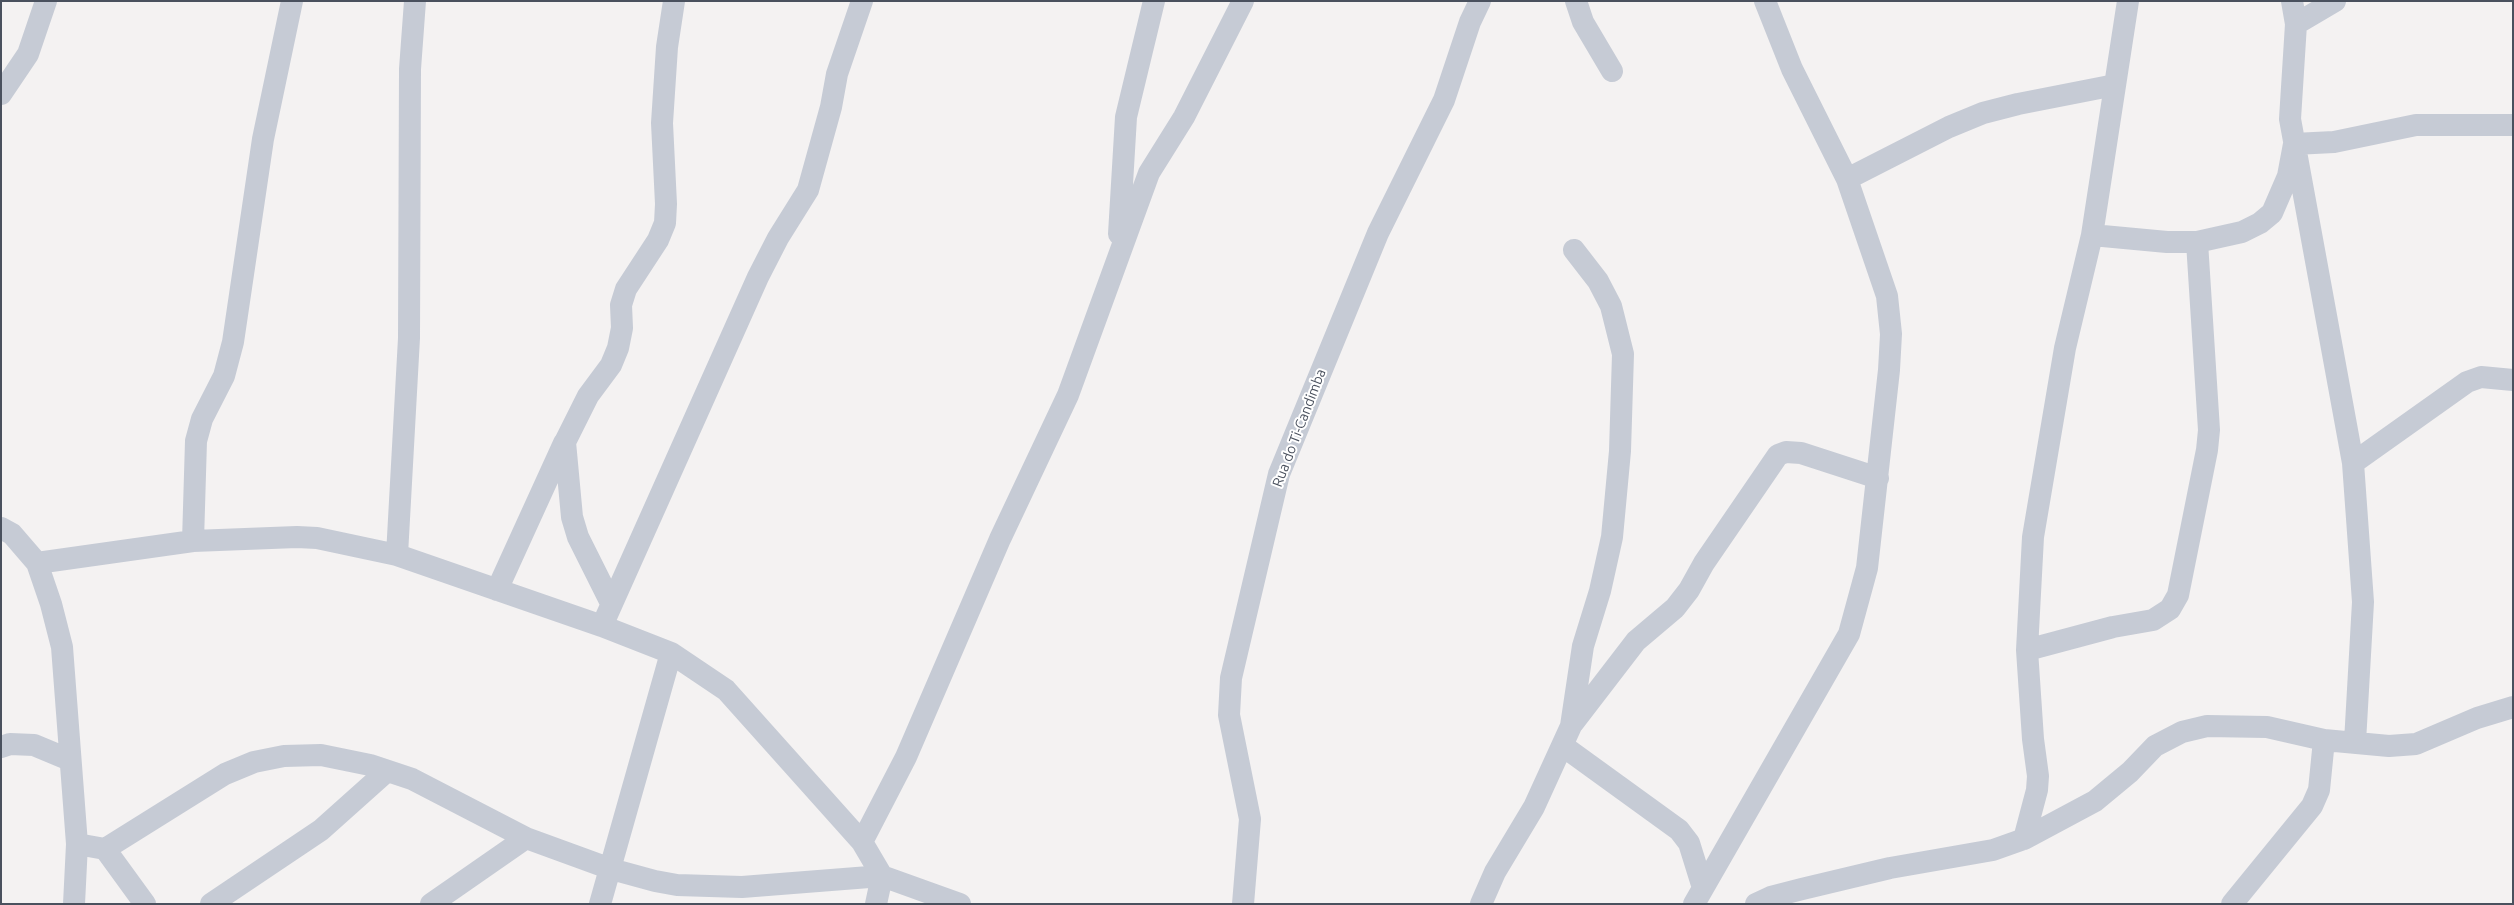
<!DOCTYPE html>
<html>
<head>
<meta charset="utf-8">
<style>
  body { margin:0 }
  #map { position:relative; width:2514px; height:905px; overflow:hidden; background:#f4f2f2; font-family:Ubuntu,sans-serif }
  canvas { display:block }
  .frame { position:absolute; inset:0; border:2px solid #4a515e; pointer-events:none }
</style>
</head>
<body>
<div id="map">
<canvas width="2514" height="905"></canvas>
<div class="frame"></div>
</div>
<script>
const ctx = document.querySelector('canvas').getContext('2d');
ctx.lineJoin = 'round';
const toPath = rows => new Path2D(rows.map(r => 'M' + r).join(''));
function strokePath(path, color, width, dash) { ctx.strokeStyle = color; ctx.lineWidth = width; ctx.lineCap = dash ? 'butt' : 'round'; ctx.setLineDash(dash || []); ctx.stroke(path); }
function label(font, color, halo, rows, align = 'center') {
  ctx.font = font + ' Ubuntu,sans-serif'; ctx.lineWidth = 4; ctx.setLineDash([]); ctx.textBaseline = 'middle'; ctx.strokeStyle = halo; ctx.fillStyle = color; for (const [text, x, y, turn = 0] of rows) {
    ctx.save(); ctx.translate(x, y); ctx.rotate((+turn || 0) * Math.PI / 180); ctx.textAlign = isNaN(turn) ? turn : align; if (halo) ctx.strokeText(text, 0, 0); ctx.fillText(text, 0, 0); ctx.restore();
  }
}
strokePath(toPath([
  [1576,1,1583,22,1612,71],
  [2292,1,2296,24,2290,119,2353,463,2363,602,2355,742],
  [2296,24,2335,1],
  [1,94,28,54,46,1],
  [1847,179,1949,127,1983,113,2018,104,2115,85],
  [1119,234,1126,117,1154,1],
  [2092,235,2167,242,2197,242,2242,232,2260,223,2272,213,2288,176,2294,144,2334,142,2416,125,2513,125],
  [2353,463,2467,382,2481,377,2513,380],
  [1,528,12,534,37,563,51,604,62,647,77,844,74,904],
  [193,541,196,441,202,419,224,376,233,342,263,139,292,1],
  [397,555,409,338,410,69,415,1],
  [37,563,193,541,297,537,317,538,397,555,602,626,671,653,726,690,862,842],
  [497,590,564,443],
  [611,603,578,537,572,517,565,442,588,396,611,365,618,348,622,328,621,305,626,289,658,240,665,223,666,204,662,123,667,47,674,1],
  [602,626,758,277,778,238,808,190,831,107,837,74,862,1],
  [2027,650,2113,627,2153,620,2170,609,2178,595,2207,450,2209,430,2197,242],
  [1573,723,1636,641,1675,608,1689,590,1704,563,1778,455,1786,452,1801,453,1878,478],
  [1563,746,1679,830,1689,843,1703,888],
  [1,747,10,744,34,745,70,760],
  [2024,839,2037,790,2038,776,2033,739,2027,650,2033,537,2065,348,2092,235,2128,1],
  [77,844,105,849,225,774,254,762,284,756,321,755,370,765,412,779,526,838,611,869,655,881,677,885,742,887,882,876,960,904],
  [105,849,145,904],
  [211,904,321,830,387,771],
  [431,904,526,838],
  [600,904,671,653],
  [876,904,882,876,862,842,906,757,1000,539,1068,395,1149,173,1184,117,1243,1],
  [1243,904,1250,819,1229,715,1231,678,1279,474,1378,233,1444,100,1470,22,1480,1],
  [1481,904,1495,872,1534,807,1571,726,1583,646,1600,591,1612,537,1620,451,1623,354,1611,306,1598,281,1574,250],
  [1694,904,1849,634,1867,568,1889,370,1891,334,1887,296,1847,179,1792,69,1765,1],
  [1756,904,1771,897,1802,889,1890,868,1993,850,2024,839,2095,801,2130,772,2155,746,2182,732,2207,726,2267,727,2324,740,2389,746,2416,744,2477,718,2513,707],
  [2232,904,2312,806,2319,790,2324,740]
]), '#c6cbd5', 22);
label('14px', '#4a515e', '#fff', [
  ["Rua do Ti-Candimba",1299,428,-69]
]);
</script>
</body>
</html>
